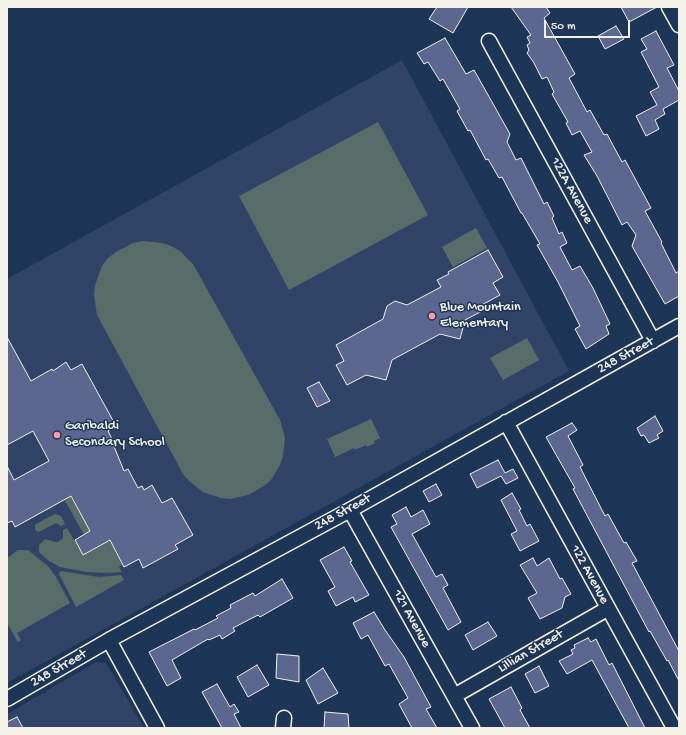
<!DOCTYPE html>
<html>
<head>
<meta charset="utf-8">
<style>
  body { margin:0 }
  #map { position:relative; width:686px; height:735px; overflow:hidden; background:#1d3557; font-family:"Gochi Hand",sans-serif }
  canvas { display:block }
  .frame { position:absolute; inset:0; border:8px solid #f4f1e8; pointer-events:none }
  .scale { position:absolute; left:544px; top:20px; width:86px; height:18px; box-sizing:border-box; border:2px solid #f4f1e8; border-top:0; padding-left:5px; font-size:12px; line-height:14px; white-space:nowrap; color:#f4f1e8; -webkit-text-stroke:3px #1d3557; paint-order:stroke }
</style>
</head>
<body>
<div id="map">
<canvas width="686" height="735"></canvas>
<div class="frame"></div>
<div class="scale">50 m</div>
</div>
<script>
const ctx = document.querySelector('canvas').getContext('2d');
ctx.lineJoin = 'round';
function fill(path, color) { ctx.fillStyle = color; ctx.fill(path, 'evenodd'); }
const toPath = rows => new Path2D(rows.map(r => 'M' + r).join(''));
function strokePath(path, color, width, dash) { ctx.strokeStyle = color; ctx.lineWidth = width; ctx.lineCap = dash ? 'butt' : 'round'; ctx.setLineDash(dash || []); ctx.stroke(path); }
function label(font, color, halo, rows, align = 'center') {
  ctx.font = font + ' "Gochi Hand",sans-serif'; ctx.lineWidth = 3; ctx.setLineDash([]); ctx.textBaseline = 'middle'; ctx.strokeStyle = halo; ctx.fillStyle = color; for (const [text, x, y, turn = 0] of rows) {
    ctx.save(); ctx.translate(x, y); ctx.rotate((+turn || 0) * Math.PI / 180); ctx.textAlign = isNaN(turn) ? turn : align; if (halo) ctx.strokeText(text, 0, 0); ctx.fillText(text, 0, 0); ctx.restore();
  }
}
fill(toPath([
  [402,60,569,371,7,683,7,279],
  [96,662,106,663,144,728,7,728,7,714]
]), '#304468');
fill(toPath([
  [378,122,428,215,289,290,239,196],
  [476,228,487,248,453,267,442,247],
  [143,241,162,243,171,246,180,251,193,264,280,420,285,438,283,456,280,465,271,480,264,486,248,495,230,499,221,498,203,492,189,481,183,474,97,315,94,295,95,285,102,266,108,258,116,252,133,243],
  [527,338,539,360,503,380,490,358],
  [371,419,380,438,374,441,375,443,367,447,366,445,355,450,354,448,335,457,327,439],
  [69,494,90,531,84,535,63,497],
  [55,514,61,516,65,524,61,526,56,523,39,532,35,530,35,526,36,524],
  [67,528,83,555,110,540,122,565,119,567,122,572,109,573,87,572,60,567,49,561,39,552,39,545,45,539,55,542,58,542,63,538,63,530],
  [18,550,28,550,48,566,56,577,70,603,17,633,21,640,18,642,7,623,7,558],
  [61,571,99,577,121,575,124,580,76,607,60,576,59,573]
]), '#576d69');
const building = toPath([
  [437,7,468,7,453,33,429,19,437,7],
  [511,7,546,7,550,13,544,18,575,74,569,78,587,112,590,110,604,135,607,134,622,162,625,160,651,208,645,211,662,242,661,243,676,273,679,271,679,296,665,304,632,246,636,235,627,222,622,225,597,176,584,155,592,152,580,131,572,135,566,123,568,122,552,94,554,92,547,77,542,79,534,63,527,53,529,50,527,45,530,43,527,37,531,35,511,7],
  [621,7,657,7,629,22,621,7],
  [616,26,624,39,605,49,598,36,616,26],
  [656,31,674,65,667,68,679,91,679,100,663,109,665,114,655,120,659,129,646,136,636,116,657,105,650,92,659,87,641,52,647,49,641,39,656,31],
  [445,38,466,74,474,70,510,134,507,142,516,160,521,158,544,204,547,202,554,216,552,218,559,234,562,232,567,243,560,247,572,270,580,266,593,288,610,324,606,326,609,334,586,349,575,329,580,326,558,282,537,245,540,244,522,213,521,213,502,177,499,178,488,159,486,160,470,130,468,131,457,111,460,109,443,79,440,81,428,62,424,64,417,53,445,38],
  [488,250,503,277,493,283,500,295,480,306,482,311,465,320,460,339,440,334,392,360,386,380,366,375,347,385,336,365,344,361,336,345,383,319,387,306,395,301,407,305,441,287,437,280,449,274,448,272,488,250],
  [7,337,31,381,52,369,53,371,66,362,71,370,82,364,116,426,108,431,114,443,113,444,124,471,128,469,138,488,142,486,144,490,152,485,162,503,172,498,193,535,175,545,178,549,143,568,139,559,124,567,110,540,83,555,75,540,90,531,71,496,15,527,12,521,7,523,7,466,14,480,49,461,33,431,7,445,7,337],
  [319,382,330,401,317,407,307,388,319,382],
  [655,416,663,431,657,435,659,438,649,443,644,435,641,436,637,428,655,416],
  [572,423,577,430,568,436,583,465,580,467,605,516,608,514,624,543,626,542,637,561,632,563,679,651,679,681,668,660,667,661,650,631,649,632,573,489,575,488,546,437,572,423],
  [498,460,505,473,513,469,518,478,506,484,501,476,477,488,470,474,498,460],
  [436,484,442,495,429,502,423,491,436,484],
  [512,493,521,509,519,510,527,526,530,524,539,541,520,551,511,534,517,531,501,500,512,493],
  [406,507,411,517,423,510,430,524,412,534,436,577,442,574,448,585,443,588,461,622,448,630,391,527,397,524,392,515,406,507],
  [344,547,352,561,350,562,369,595,355,602,353,597,336,606,328,591,335,587,320,560,344,547],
  [533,558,537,566,549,558,560,579,562,578,571,594,565,597,562,608,540,619,528,598,537,593,520,565,533,558],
  [282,579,293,598,260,617,258,615,233,628,235,631,222,639,220,635,209,640,208,639,172,660,181,678,167,686,149,652,194,629,195,630,218,618,216,616,231,608,230,605,253,593,255,596,282,579],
  [374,612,385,630,404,657,431,707,426,709,437,728,412,728,399,704,408,698,389,664,385,666,368,635,361,639,353,623,374,612],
  [488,622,497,636,473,650,465,635,488,622],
  [588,638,591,642,596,639,609,665,612,663,645,728,629,728,592,660,567,674,559,661,573,654,571,650,575,648,574,645,588,638],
  [277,654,299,656,299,682,276,678,277,654],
  [257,665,269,685,248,697,237,677,257,665],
  [539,666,549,686,535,693,525,674,539,666],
  [323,668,338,693,318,704,306,680,323,668],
  [217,684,230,707,234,704,239,712,234,714,241,728,222,728,202,692,217,684],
  [511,687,522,708,520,710,530,728,505,728,489,699,511,687],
  [325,712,348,714,349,728,324,728,325,712],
  [17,717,23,728,7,728,7,722,17,717]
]);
fill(building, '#5c678f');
strokePath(building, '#f4f1e8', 1);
const minor = toPath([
  [669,7,679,25],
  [489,41,653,341],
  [506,422,674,728],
  [350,510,472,728],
  [109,640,157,728],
  [454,696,607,609],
  [7,699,109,640,350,510,679,326],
  [283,728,284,718]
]);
strokePath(minor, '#f4f1e8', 17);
strokePath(minor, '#1d3557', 14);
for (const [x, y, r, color] of [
  [432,316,4,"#ff9aa2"],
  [57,435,4,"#ff9aa2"]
]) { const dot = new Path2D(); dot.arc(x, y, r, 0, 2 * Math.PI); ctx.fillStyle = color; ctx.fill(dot); strokePath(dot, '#1d3557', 1.5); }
label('14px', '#f4f1e8', '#1d3557', [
  ["122A Avenue",571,191,61],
  ["248 Street",626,356,-29],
  ["248 Street",343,513,-29],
  ["122 Avenue",589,575,61],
  ["121 Avenue",411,619,61],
  ["Lillian Street",531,652,-30],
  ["248 Street",59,669,-30]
]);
label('14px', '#f4f1e8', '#1d3557', [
  ["Blue Mountain",440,308],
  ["Elementary",440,324],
  ["Garibaldi",65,427],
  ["Secondary School",65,443]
], 'left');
</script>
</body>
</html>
